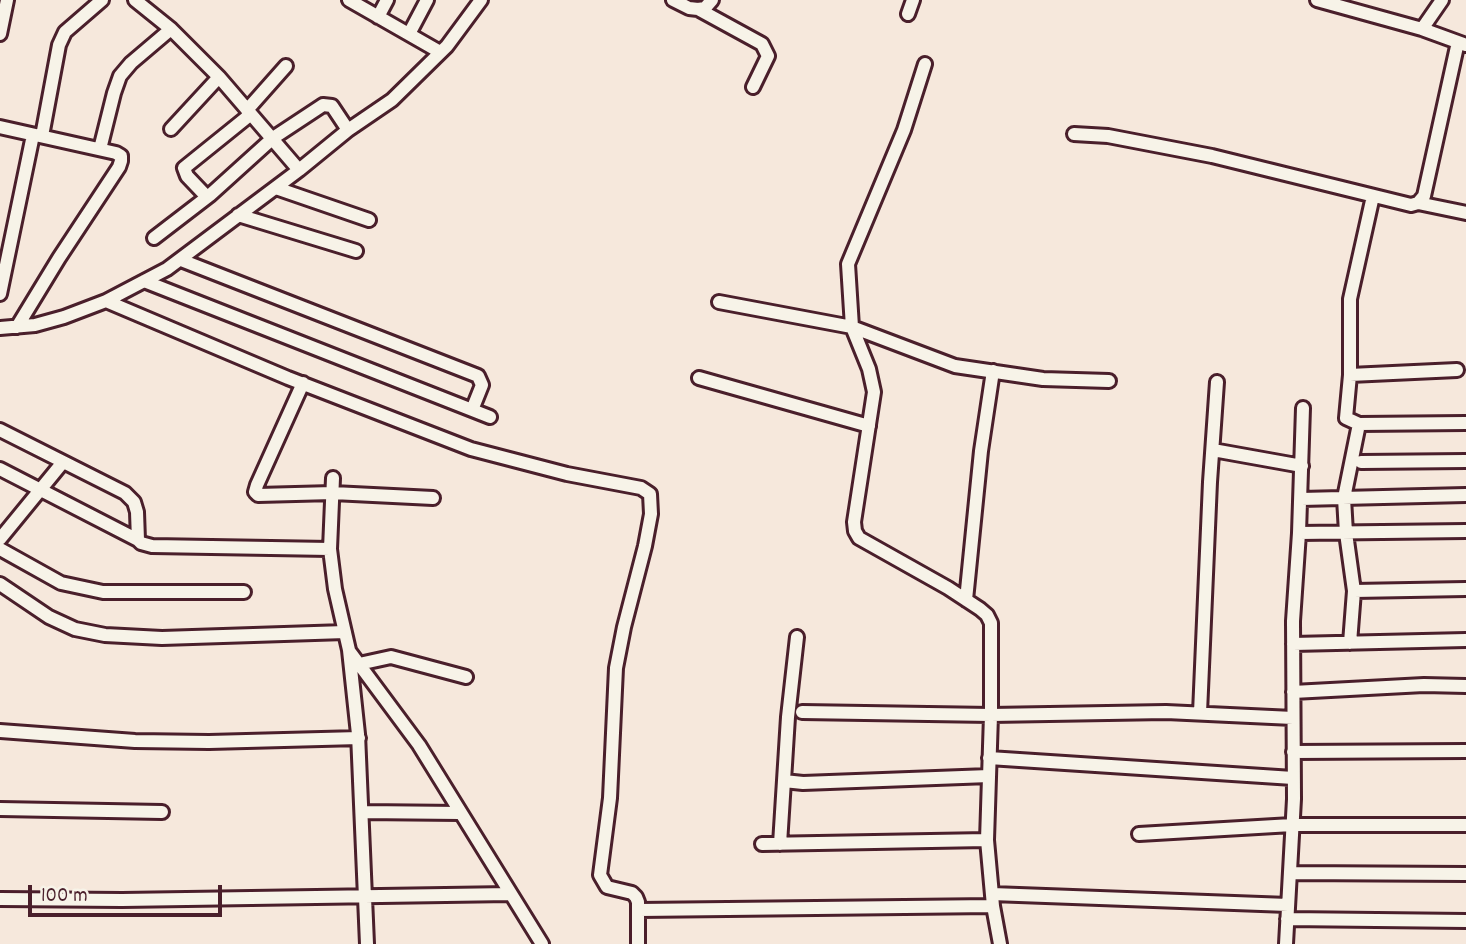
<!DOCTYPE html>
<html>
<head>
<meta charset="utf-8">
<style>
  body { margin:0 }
  #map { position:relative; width:1466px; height:944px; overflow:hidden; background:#f6e8dc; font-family:Dekko,sans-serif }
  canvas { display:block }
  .scale { position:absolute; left:28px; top:885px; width:194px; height:32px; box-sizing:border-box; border:4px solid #4a1f2b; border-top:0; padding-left:9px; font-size:21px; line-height:24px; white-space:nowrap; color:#4a1f2b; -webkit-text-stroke:5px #f7f3e8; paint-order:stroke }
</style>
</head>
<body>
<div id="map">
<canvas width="1466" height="944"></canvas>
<div class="scale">100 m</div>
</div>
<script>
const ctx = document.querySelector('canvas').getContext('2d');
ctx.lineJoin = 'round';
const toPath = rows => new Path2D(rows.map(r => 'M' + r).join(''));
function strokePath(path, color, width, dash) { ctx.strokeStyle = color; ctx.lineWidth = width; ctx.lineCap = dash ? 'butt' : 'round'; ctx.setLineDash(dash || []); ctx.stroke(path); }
const street = toPath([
  [135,0,171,29,219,77,299,170],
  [349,0,440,52],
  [673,0,689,8,698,9,705,8,712,0],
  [1317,0,1422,29,1466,45],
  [698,9,762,44,768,56,753,87],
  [908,14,913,0],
  [378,17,387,0],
  [1422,29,1442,0],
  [0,34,7,0],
  [409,34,427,0],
  [925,64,904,130,848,264,852,327,869,369,874,392,854,522,855,531,859,538,948,588,980,609,987,615,991,623,991,715,987,840,993,906,1000,944],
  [247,110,286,66],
  [0,127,116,153,121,156,121,161,119,167,59,258,17,327],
  [171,129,219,77],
  [1074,134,1108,136,1212,156,1411,205,1418,203,1424,196,1458,42],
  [42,136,59,45,65,32,102,0],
  [100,149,114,93,120,76,131,63,171,29],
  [276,188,369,220],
  [207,197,187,176,184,168,251,114],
  [1418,203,1466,213],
  [238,215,356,251],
  [154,238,210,195,273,138,323,105,332,106,348,130],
  [181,260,478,376,482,385,472,410],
  [144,281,490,417],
  [0,294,33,135],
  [106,301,288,378,471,449,567,474,641,488,650,494,651,514,645,546,624,627,616,668,610,798,600,875,607,887,632,893,636,897,638,902,638,944],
  [719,302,852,327,955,366,1043,379,1109,381],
  [0,328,35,325,64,317,106,301,167,269,299,170,348,130,392,100,447,46,481,0],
  [1350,375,1457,370],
  [699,378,869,426],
  [303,383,257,485,255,492,258,495,333,493,433,498],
  [1359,424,1466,423],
  [0,430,125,493,134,502,137,512,138,540,141,543,152,546,330,549],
  [1213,450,1302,466],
  [1361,462,1466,461],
  [0,469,138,540],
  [333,478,330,549,335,589,349,650,358,734,367,944],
  [1301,499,1466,495],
  [1299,533,1466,531],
  [0,539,63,462],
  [0,549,61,583,103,592,244,592],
  [0,584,49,617,75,629,105,635,162,638,345,632],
  [1354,591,1466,589],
  [966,600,981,451,993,371],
  [1350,643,1354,591,1346,533,1344,498,1359,424,1346,418,1350,375,1350,299,1373,196],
  [1293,644,1466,640],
  [350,652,419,745,542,944],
  [359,664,391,657,466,677],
  [1293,692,1424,685,1466,686],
  [802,712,991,715,1166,712,1293,718],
  [1200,713,1210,482,1217,382],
  [0,731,135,741,209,742,359,738],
  [1293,752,1466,751],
  [989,758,1293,778],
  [784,781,803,783,989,776],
  [0,809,162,812],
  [362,812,460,813],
  [1139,834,1292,825,1466,825],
  [762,844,987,840],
  [780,844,788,717,797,637],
  [1290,873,1466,874],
  [992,894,1288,905],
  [0,899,122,900,510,894],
  [639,910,993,906],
  [1287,919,1466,921],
  [1286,944,1294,799,1293,621,1299,533,1303,408]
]);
strokePath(street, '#4a1f2b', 18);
strokePath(street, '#f7f3e8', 12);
</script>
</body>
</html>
